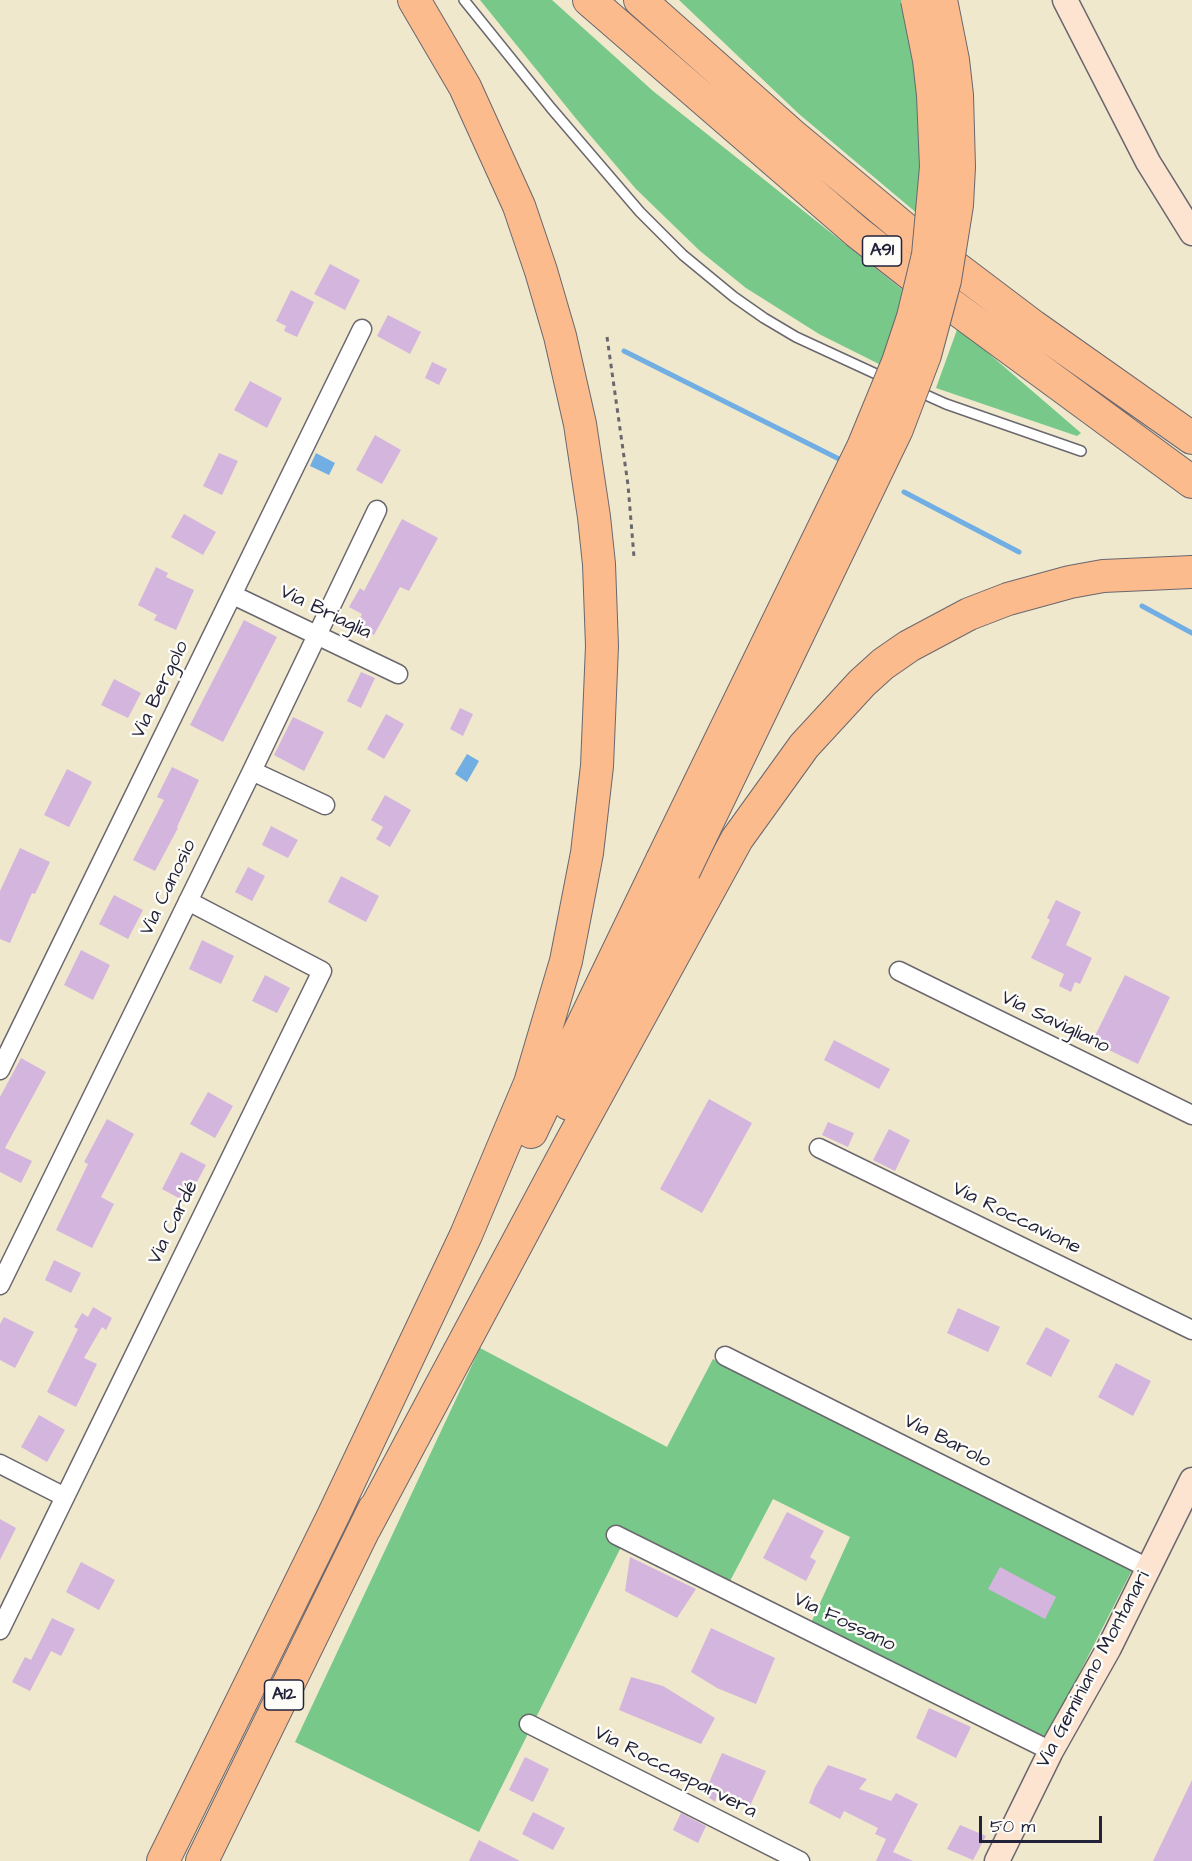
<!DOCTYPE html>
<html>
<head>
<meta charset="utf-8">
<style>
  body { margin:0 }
  #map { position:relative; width:1192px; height:1861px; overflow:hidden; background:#efe8cd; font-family:"Architects Daughter",sans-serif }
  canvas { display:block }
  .scale { position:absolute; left:979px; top:1816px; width:123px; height:27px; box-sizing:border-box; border:3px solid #22223b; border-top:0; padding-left:8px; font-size:18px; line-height:21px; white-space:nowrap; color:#22223b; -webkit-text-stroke:4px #fdfcf7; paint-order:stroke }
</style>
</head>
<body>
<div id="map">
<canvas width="1192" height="1861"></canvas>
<div class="scale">50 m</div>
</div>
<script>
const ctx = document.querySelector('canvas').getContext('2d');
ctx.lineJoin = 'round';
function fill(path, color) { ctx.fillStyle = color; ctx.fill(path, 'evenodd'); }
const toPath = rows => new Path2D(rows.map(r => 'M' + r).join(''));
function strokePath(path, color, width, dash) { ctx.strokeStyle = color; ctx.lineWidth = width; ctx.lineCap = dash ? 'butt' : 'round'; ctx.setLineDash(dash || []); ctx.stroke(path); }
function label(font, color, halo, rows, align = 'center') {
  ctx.font = font + ' "Architects Daughter",sans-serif'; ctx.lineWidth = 5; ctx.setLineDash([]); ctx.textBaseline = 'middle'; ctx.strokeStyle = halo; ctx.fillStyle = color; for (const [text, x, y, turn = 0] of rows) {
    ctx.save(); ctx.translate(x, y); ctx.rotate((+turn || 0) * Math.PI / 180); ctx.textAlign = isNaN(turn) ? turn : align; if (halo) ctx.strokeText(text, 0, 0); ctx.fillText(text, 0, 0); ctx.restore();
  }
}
fill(toPath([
  [480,0,552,0,653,91,909,295,887,368,819,334,746,288,700,251,636,189,578,121],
  [679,0,908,0,918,44,925,220,799,114],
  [958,327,1081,433,1077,436,936,388],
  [480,1348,667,1447,713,1359,1134,1566,1046,1739,811,1623,850,1537,773,1499,729,1583,627,1535,479,1832,295,1742]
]), '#77c889');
fill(toPath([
  [316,453,335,463,329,475,310,466],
  [467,754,479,761,467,782,455,774]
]), '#70aee3');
strokePath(toPath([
  [624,351,841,460],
  [904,492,1019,552],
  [1142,606,1192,633]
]), '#70aee3', 5);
fill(toPath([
  [330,264,360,280,345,310,314,294],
  [291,290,314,302,297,337,284,331,286,326,276,321],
  [388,315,421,332,410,354,377,336],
  [432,362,447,369,439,385,425,378],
  [250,381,282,398,267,428,234,410],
  [375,435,401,450,382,484,356,470],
  [219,453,238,461,222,495,203,486],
  [184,514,216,532,203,555,171,537],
  [402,519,438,538,409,591,400,587,374,635,356,625,362,614,349,607,360,588,364,591],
  [156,567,168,573,166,577,194,590,176,630,154,620,157,615,138,605],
  [244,620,277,637,223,742,190,725],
  [361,672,375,678,361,708,347,701],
  [114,679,141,693,128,718,101,705],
  [460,708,473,714,463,736,450,729],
  [386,714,404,724,384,759,367,749],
  [293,717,324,732,304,771,274,755],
  [172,767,199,780,177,827,178,828,155,871,133,860,164,800,157,797],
  [67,769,92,782,69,827,44,815],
  [385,795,411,810,390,847,376,839,383,827,371,820],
  [271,826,298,840,288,858,262,845],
  [20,848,50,862,35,894,32,893,10,943,0,939,0,891],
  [248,867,265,876,252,901,235,892],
  [341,876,379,896,366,922,328,902],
  [114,895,143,910,128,939,99,924],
  [1056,900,1081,912,1066,945,1092,958,1080,984,1075,982,1071,992,1059,986,1064,974,1031,958,1050,920,1047,918],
  [202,940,234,956,221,984,189,969],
  [81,950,110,965,93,1000,64,985],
  [265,975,290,988,277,1013,252,1001],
  [1125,975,1170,997,1138,1064,1092,1042],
  [834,1040,890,1069,879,1089,824,1060],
  [21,1058,46,1072,5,1148,32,1161,21,1183,0,1172,0,1097],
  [208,1092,233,1106,215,1138,190,1124],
  [709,1099,752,1123,702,1213,660,1189],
  [107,1119,134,1134,101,1197,114,1204,92,1248,56,1230,88,1164,84,1162],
  [828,1122,854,1133,848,1147,822,1135],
  [889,1129,910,1140,895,1171,873,1160],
  [181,1152,206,1165,186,1202,162,1189],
  [54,1260,81,1273,71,1293,45,1280],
  [93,1307,112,1318,106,1330,102,1327,84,1358,97,1364,76,1407,47,1392,78,1329,74,1327,82,1313,88,1317],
  [958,1308,1000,1327,988,1352,947,1333],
  [4,1317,34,1332,15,1368,0,1360,0,1324],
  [1046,1327,1070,1340,1051,1377,1026,1364],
  [1116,1363,1151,1381,1133,1416,1098,1397],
  [39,1415,65,1430,47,1462,21,1447],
  [787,1512,824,1531,810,1557,816,1561,806,1581,763,1558],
  [0,1519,16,1528,0,1560],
  [630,1557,696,1589,677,1618,625,1591],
  [81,1562,115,1580,99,1610,66,1592],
  [1000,1567,1056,1597,1045,1619,988,1589],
  [52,1618,75,1629,61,1656,51,1651,30,1691,12,1682,25,1657,31,1660],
  [711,1628,775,1658,756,1704,717,1688,691,1672],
  [631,1677,663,1686,715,1718,701,1744,619,1710],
  [929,1708,971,1727,956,1758,916,1738],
  [722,1753,766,1771,749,1808,718,1792,715,1802,704,1794],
  [525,1757,549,1769,533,1802,509,1790],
  [828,1765,867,1779,859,1789,891,1801,896,1793,918,1804,893,1852,913,1861,876,1861,886,1839,875,1834,878,1828,844,1811,840,1819,809,1803,815,1787],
  [1192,1780,1192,1861,1153,1861],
  [533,1812,565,1828,553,1850,522,1834],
  [681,1813,706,1826,698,1843,673,1830],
  [960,1825,986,1836,973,1860,947,1849],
  [479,1840,520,1861,469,1861]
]), '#d4b5de');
const lane = toPath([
  [464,0,551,108,640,212,683,255,734,297,764,318,796,337,887,379],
  [917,391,946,404,1081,451]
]);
const street = toPath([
  [233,595,398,674],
  [252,771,325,805],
  [899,971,1192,1115],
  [0,1070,362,329],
  [819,1148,1192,1330],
  [0,1285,252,771,377,510],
  [725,1356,1148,1568],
  [0,1464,65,1497],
  [616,1535,1051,1751],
  [0,1630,322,971,188,901],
  [529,1724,800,1861]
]);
const secondary = toPath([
  [1065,0,1148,162,1192,233],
  [997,1861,1051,1751,1109,1648,1192,1480]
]);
const highway = toPath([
  [589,0,857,232,935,293,1192,482],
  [640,0,791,134,910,233,1033,326,1192,438],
  [569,1104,684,871],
  [531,1132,662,860],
  [365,1528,569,1146,737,839,804,746,862,683,883,664,909,646,969,614,1008,599,1070,582,1103,576,1192,572],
  [163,1861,333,1516,466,1235,530,1083,566,961,587,853,597,766,602,646,599,564,594,517,580,424,560,336,541,271,519,206,465,87,414,0],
  [202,1861,374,1509]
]);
strokePath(lane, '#6a676e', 12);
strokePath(street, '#6a676e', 21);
strokePath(secondary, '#6a676e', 27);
strokePath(highway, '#6a676e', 34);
strokePath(toPath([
  [607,337,628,485,634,557]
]), '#6a676e', 3, [4.5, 4.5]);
strokePath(lane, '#fff', 9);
strokePath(street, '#fff', 18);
strokePath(secondary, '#fde4d1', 24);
strokePath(highway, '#fbbb8d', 32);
const highwayBridge = toPath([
  [662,860,863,447,898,362,913,317,928,255,936,167,933,95,929,60,917,0],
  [684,871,897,429,925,355,945,280,957,205,959,167,957,95,953,60,941,0]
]);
strokePath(highwayBridge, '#6a676e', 34, []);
strokePath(highwayBridge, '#fbbb8d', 32);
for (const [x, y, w] of [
  [882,251,39],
  [284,1695,39]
]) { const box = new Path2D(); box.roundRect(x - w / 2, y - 15, w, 30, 4.5); ctx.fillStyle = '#fdfcf7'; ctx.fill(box); strokePath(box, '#22223b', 1.5); }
label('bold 18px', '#22223b', null, [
  ["A91",882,251],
  ["A12",284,1695]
]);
label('20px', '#22223b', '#fdfcf7', [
  ["Via Briaglia",325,613,26],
  ["Via Bergolo",161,690,-64],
  ["Via Canosio",169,888,-64],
  ["Via Savigliano",1055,1023,26],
  ["Via Roccavione",1016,1219,26],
  ["Via Cardé",174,1223,-64],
  ["Via Barolo",947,1442,27],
  ["Via Fossano",844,1623,26],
  ["Via Geminiano Montanari",1094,1670,-62],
  ["Via Roccasparvera",675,1773,27]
]);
</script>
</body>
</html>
